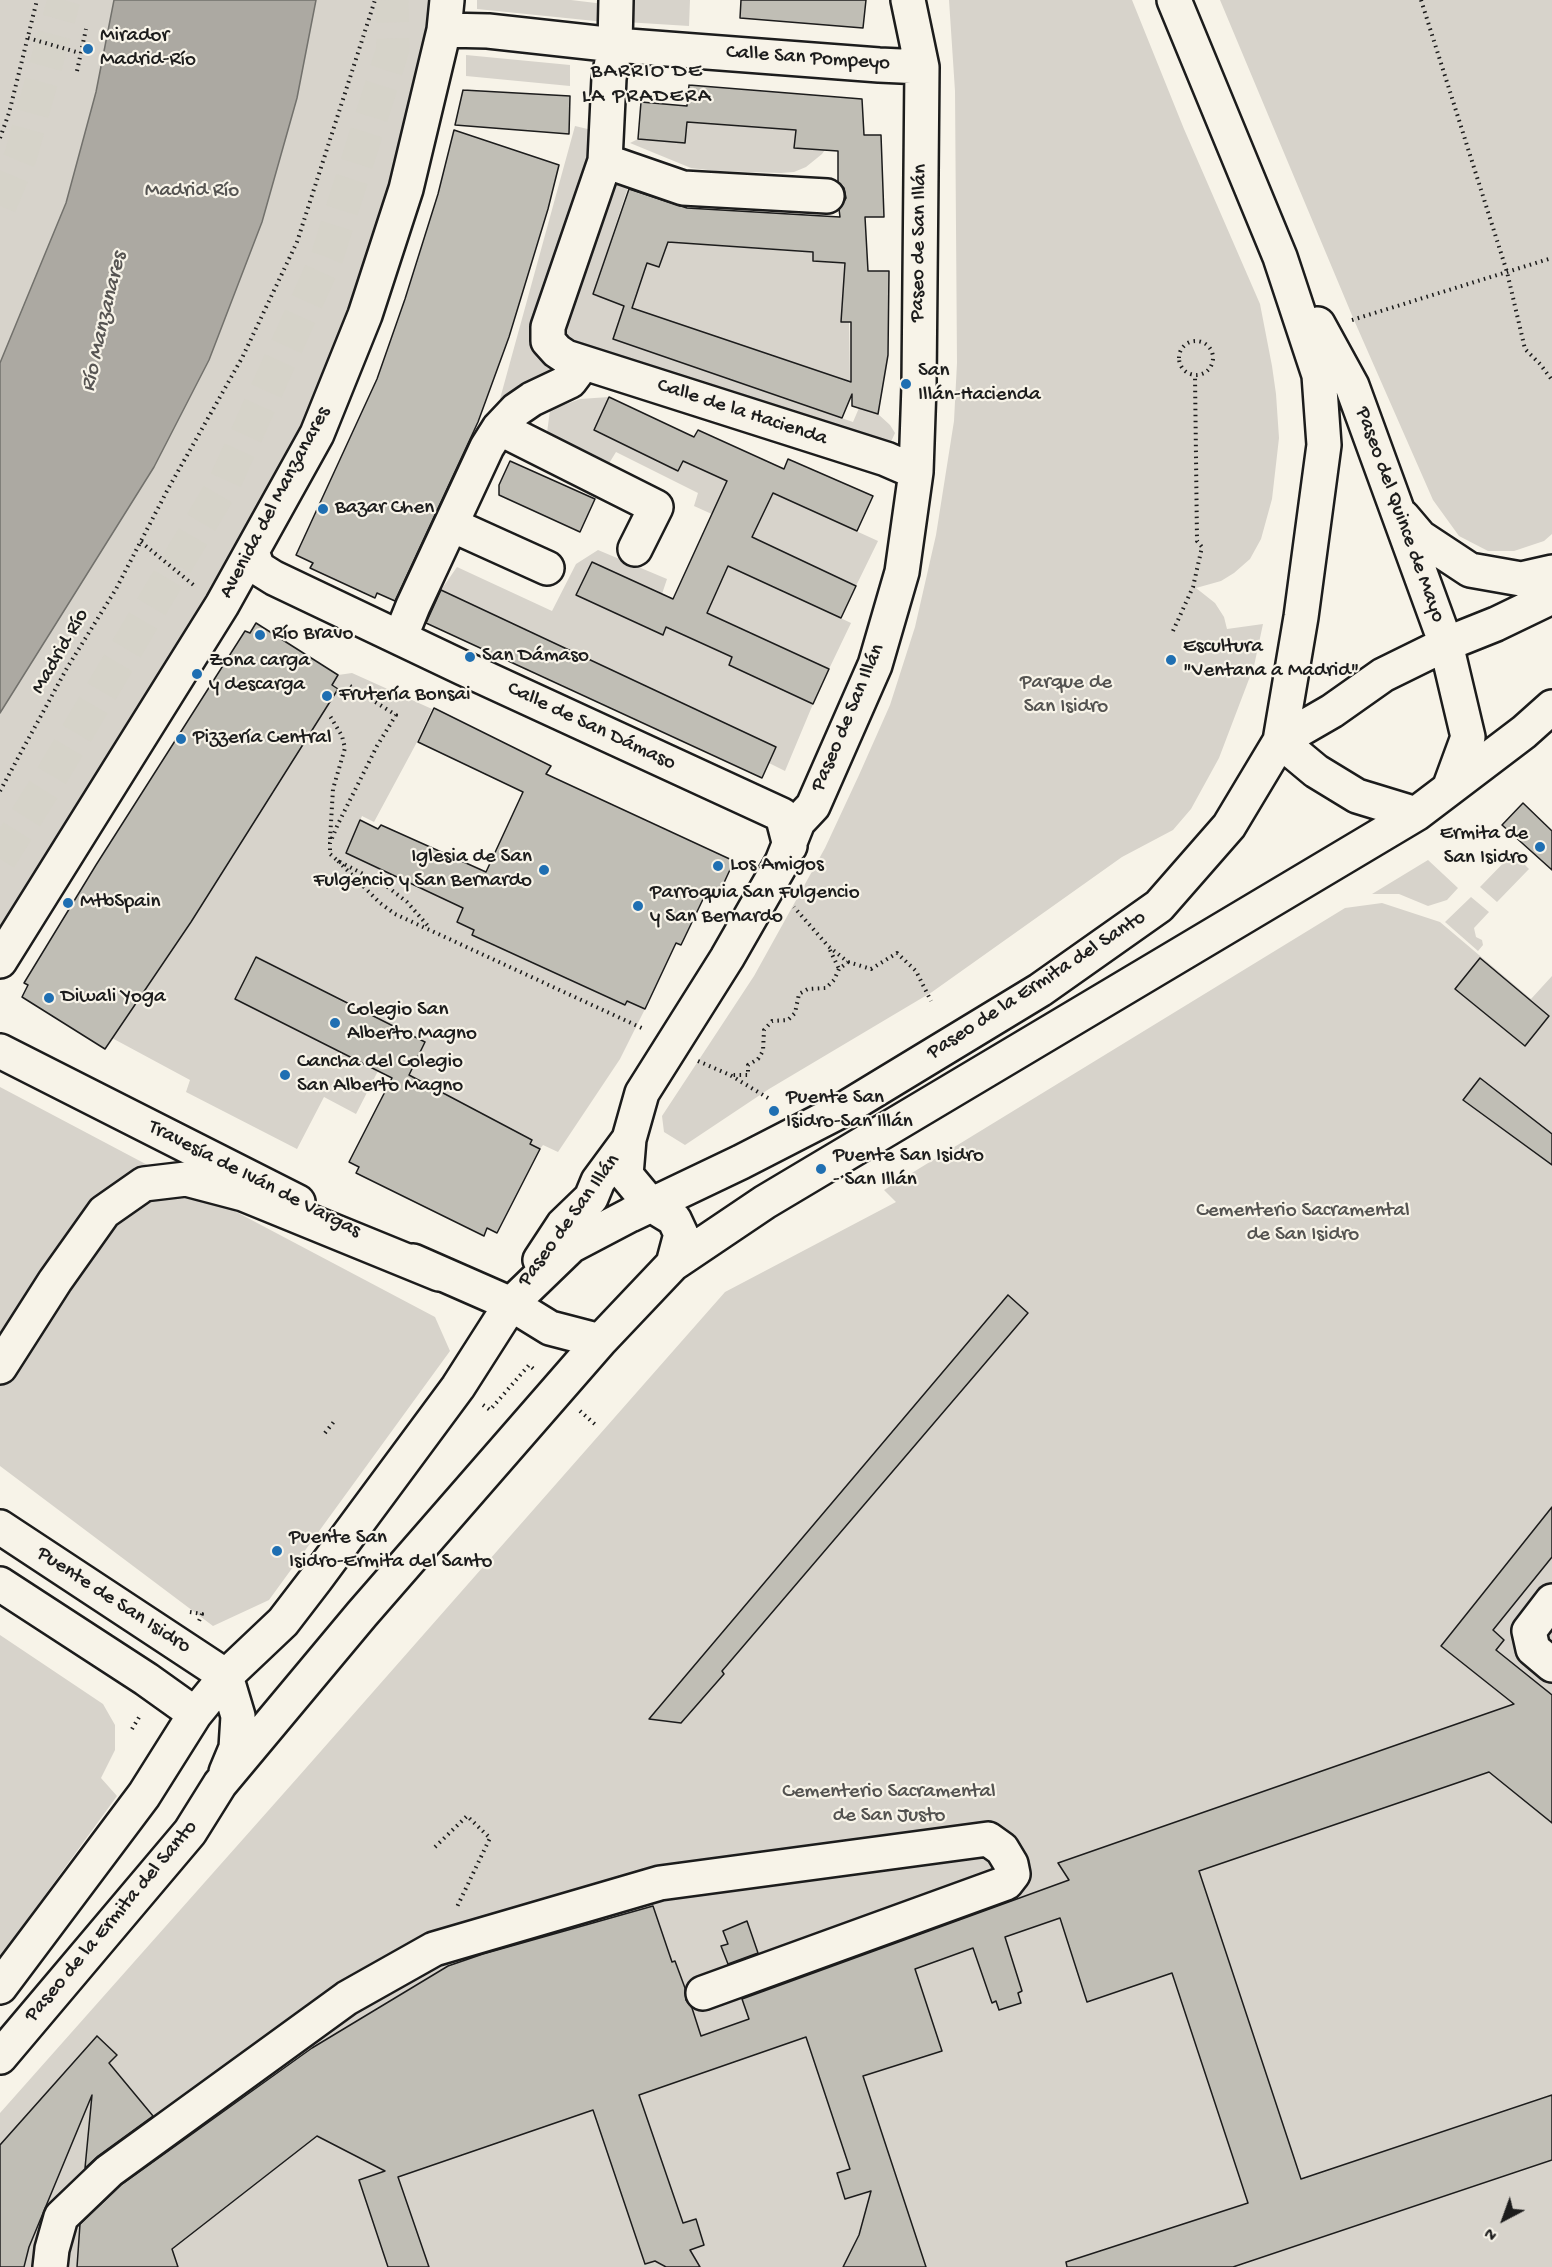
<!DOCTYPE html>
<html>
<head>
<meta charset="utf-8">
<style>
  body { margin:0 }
  #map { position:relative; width:1552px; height:2267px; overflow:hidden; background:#f7f3e8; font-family:"Gochi Hand",sans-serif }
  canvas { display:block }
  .north { position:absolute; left:1474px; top:2189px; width:60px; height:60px; -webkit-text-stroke:4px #f7f3e8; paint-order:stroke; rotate:221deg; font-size:16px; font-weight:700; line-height:24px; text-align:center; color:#1c1c1c }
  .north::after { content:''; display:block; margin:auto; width:21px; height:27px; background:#1c1c1c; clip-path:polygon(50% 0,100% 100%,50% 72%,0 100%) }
</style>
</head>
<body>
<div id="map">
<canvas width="1552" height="2267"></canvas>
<div class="north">N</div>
</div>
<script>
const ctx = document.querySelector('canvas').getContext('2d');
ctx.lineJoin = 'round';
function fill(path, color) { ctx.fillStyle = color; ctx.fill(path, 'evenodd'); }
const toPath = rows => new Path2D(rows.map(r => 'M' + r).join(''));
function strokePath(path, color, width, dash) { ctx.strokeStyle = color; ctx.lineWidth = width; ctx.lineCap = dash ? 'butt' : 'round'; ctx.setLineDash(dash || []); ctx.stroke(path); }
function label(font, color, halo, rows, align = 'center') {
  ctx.font = font + ' "Gochi Hand",sans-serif'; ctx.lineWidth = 4.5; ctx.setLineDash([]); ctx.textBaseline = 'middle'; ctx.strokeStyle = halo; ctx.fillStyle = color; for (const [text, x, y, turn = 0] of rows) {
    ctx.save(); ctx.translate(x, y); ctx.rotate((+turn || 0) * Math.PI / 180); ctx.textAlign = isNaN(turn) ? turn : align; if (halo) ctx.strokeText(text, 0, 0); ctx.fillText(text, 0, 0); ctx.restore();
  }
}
fill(toPath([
  [0,0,433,0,429,27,379,239,313,414,221,588,0,939],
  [477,0,571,0,604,4,605,22,477,9],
  [626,0,690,0,689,26,625,22],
  [949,0,1132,0,1184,129,1260,304,1272,366,1276,394,1279,438,1272,499,1261,539,1250,559,1234,573,1221,581,1196,588,1215,603,1224,617,1227,629,1263,624,1254,666,1219,758,1191,809,1173,830,1122,857,932,992,769,1089,685,1145,664,1132,662,1116,754,976,825,848,859,775,890,705,915,627,936,535,954,421,957,363,955,91],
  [1220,0,1552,0,1552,534,1544,541,1514,551,1488,551,1459,536,1433,500,1354,320],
  [466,55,570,65,570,86,466,76],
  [687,122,796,130,794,147,830,143,822,154,806,167,794,172,781,173,716,171,691,168,630,143,638,139,685,143],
  [575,126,592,130,599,135,546,304,566,370,495,417],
  [610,172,631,178,593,294,624,306,613,339,853,422,859,408,878,414,890,425,895,433,889,446,564,345,564,306],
  [668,202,687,208,685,243,848,255,850,382,632,308,647,263,660,266,664,252,652,248],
  [609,397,594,431,678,470,683,461,769,501,773,493,878,541,856,586,771,546,756,578,851,623,829,669,745,630,729,664,813,704,785,771,769,763,775,747,441,590,457,567,552,611,576,564,598,550,667,579,662,594,592,562,576,595,662,635,678,601,706,614,745,529,694,506,698,493,616,452,608,465,563,448,547,433,550,410,580,399],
  [352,673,432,709,417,742,374,822,362,816,346,853,463,908,457,922,474,930,472,935,496,947,499,942,531,962,624,1005,627,1001,645,1009,620,1059,558,1152,543,1145,540,1149,530,1144,531,1140,409,1075,425,1041,257,957,378,1071,356,1114,324,1097,297,1149,186,1092,190,1080,112,1038,338,689,332,685,338,675],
  [1513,853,1529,869,1497,902,1480,887],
  [1428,860,1458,888,1447,900,1428,906,1399,894,1372,894],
  [1471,897,1489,912,1474,928,1476,937,1482,940,1483,945,1478,951,1445,922],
  [1382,903,1440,922,1531,999,1552,976,1552,2267,0,2267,0,2113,299,1776,725,1292,896,1202,884,1190,1345,908],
  [0,1087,435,1317,450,1351,269,1600,213,1626,0,1466],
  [0,1635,103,1704,115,1725,115,1750,101,1778,117,1796,0,1957]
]), '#d7d3cb');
const water = toPath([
  [114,0,316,0,297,98,262,222,209,360,154,467,0,713,0,363,66,203,96,92,114,0]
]);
fill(water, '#aca9a2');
strokePath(water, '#72716c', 1.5);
const building = toPath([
  [741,0,866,0,863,28,740,18,741,0],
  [689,85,862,99,864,135,881,135,884,217,865,217,868,271,889,271,888,355,878,414,852,406,852,394,842,418,613,339,624,306,593,294,629,189,687,208,840,217,839,209,846,198,844,188,838,182,838,151,794,148,796,130,687,122,685,143,638,139,641,102,687,106,689,85],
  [668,242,813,252,813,261,845,263,841,322,851,322,851,382,632,308,647,263,659,267,668,242],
  [463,90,570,96,569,134,455,125,463,90],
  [454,130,559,165,548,209,509,337,478,422,395,601,377,593,375,598,310,568,313,563,296,555,377,379,405,299,438,194,454,130],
  [609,397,694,437,698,430,784,469,788,459,873,496,857,531,773,493,752,537,856,586,841,618,728,566,707,613,829,669,813,704,729,665,732,657,666,627,663,635,576,595,592,562,673,599,727,481,683,461,678,471,594,430,609,397],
  [510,461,595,499,580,532,499,495,499,485,510,461],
  [441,590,776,747,762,778,426,623,441,590],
  [256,623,338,675,332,685,338,689,191,922,105,1049,22,997,28,985,24,983,96,865,245,631,250,633,256,623],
  [434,708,551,766,546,774,734,861,717,898,706,893,681,945,676,943,645,1009,627,1001,625,1005,472,935,474,930,457,922,463,908,346,853,360,820,378,829,381,825,486,872,523,792,418,742,434,708],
  [1523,803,1552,831,1552,870,1502,825,1523,803],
  [256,957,425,1042,409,1075,532,1140,530,1144,540,1149,497,1233,487,1228,484,1236,356,1173,359,1167,349,1162,392,1078,235,999,256,957],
  [1480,958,1549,1016,1525,1046,1455,989,1480,958],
  [1480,1078,1552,1134,1552,1165,1463,1100,1480,1078],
  [1008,1295,1028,1313,722,1671,724,1674,681,1723,649,1719,1008,1295],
  [1552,1507,1552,1557,1493,1630,1504,1640,1496,1650,1552,1695,1552,1823,1489,1772,1199,1871,1301,2179,1552,2095,1552,2160,1233,2267,1067,2267,1066,2262,1248,2203,1172,1973,1087,2002,1060,1918,1005,1937,1022,1991,1018,1993,1021,2003,999,2010,996,2001,992,2003,973,1948,915,1969,942,2051,863,2076,926,2267,843,2267,859,2235,871,2191,845,2199,837,2173,850,2169,806,2037,639,2095,683,2223,696,2219,704,2245,690,2250,700,2267,666,2267,655,2261,645,2264,593,2110,398,2177,429,2267,388,2267,359,2180,385,2171,317,2136,172,2249,178,2267,77,2267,80,2224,121,2185,312,2048,448,1966,483,1954,653,1906,672,1962,675,1961,685,1988,686,2000,692,2008,701,2036,749,2019,742,1999,1069,1880,1058,1863,1514,1704,1441,1646,1552,1507],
  [747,1921,758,1953,728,1964,721,1946,728,1944,723,1931,747,1921],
  [97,2036,117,2055,109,2063,153,2116,98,2156,85,2168,92,2095,29,2247,24,2267,0,2267,0,2145,97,2036]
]);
fill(building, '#c0beb5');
strokePath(building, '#1c1c1c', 1.5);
strokePath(toPath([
  [0,206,21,155,64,0],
  [0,859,48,782,225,482,327,257,393,49,392,0]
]), '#d6d3c9', 33, [33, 16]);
const minor = toPath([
  [616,0,615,45,609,78,605,161,548,327,548,341,557,351,566,357,886,459,916,472],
  [1174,0,1280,257,1319,375,1324,445,1301,617,1280,741],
  [444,30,488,31,615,45,879,65,922,67],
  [605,161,683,188,827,196],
  [1318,324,1352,386,1446,644,1468,737,1450,786],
  [499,428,656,507,635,549],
  [1403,517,1420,537,1470,570,1521,579,1552,572],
  [452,525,547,568],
  [252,552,258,568,274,578,463,668,782,815,790,846],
  [400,638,413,606,487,447,499,428,516,410,532,399,570,381,576,373,575,365,566,357],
  [1280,741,1316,771,1357,796,1416,814],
  [0,961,222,605,317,434,365,315,406,189,444,30,447,0],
  [0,1051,298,1202],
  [540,1260,563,1225,591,1198,598,1181,629,1139],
  [413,1261,511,1304,550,1328,600,1341],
  [673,1264,681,1234,674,1219,651,1205,626,1175,629,1139,642,1093,727,958,782,862,798,822,813,806,875,665,902,572,916,472,919,385,922,67,908,0],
  [0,1527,226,1676],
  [0,1584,146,1679,195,1714],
  [1552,1601,1529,1631,1533,1649,1552,1665],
  [226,1772,236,1748,238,1716,226,1676],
  [0,1987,144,1795,195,1714,226,1676,283,1622,316,1579,458,1387,511,1304,571,1246,630,1215,741,1162,844,1109,1040,990,1159,906,1229,826,1280,741,1332,711,1383,675,1446,644,1496,624,1552,597],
  [0,2057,190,1832,220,1784,362,1614,600,1341,673,1264,765,1202,1416,814,1524,732,1552,707],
  [50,2267,52,2249,61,2217,109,2171,347,1998,434,1949,660,1883,988,1839,1002,1849,1011,1864,1013,1874,1006,1883,703,1993]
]);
const highway = toPath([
  [0,1367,55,1281,104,1212,144,1184,186,1179,243,1194,439,1274]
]);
strokePath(minor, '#1c1c1c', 38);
strokePath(highway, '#1c1c1c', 38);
strokePath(toPath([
  [1421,0,1507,272,1525,349,1540,364,1552,380],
  [28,38,80,53],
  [77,71,86,29],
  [0,138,9,113,37,0],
  [1352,320,1552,258],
  '1179 358a17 17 0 1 1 34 0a17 17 0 1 1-34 0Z',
  [141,542,196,587],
  [1173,631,1193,587,1202,547,1197,541,1195,375],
  [350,686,396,715,377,746,338,824,330,843,330,854,338,861,385,885,407,902,429,927],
  [0,791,67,668,116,589,168,489,242,358,297,242,375,0],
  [330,839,333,789,345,748,342,736,330,716],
  [338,861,380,903,395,914,644,1029],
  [830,950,839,969],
  [848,962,871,969,897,953,916,971,931,1001],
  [698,1061,730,1075],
  [768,1098,730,1075,748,1075,748,1065,758,1059,763,1051,764,1030,772,1021,788,1020,795,1013,799,994,808,989,826,988,834,980,839,969,848,962,828,946,794,907],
  [483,1405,490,1410,529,1365,535,1370],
  [580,1411,597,1426],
  [325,1433,336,1419],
  [190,1612,202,1614,199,1621],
  [132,1729,141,1714],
  [435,1847,467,1816,490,1838,456,1909]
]), '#1c1c1c', 4, [1.5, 4.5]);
strokePath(minor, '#f7f3e8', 33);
strokePath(highway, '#f7f3e8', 33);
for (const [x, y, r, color] of [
  [88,49,6,"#1f6fb2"],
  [906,384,6,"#1f6fb2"],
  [323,509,6,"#1f6fb2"],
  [260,635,6,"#1f6fb2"],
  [470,657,6,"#1f6fb2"],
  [1171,660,6,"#1f6fb2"],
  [197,674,6,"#1f6fb2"],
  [327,696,6,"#1f6fb2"],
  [181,739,6,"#1f6fb2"],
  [1540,847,6,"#1f6fb2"],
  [718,866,6,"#1f6fb2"],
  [544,870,6,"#1f6fb2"],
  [68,903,6,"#1f6fb2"],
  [638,906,6,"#1f6fb2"],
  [49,998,6,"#1f6fb2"],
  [335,1023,6,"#1f6fb2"],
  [285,1075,6,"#1f6fb2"],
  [774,1111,6,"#1f6fb2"],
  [821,1169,6,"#1f6fb2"],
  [277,1551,6,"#1f6fb2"]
]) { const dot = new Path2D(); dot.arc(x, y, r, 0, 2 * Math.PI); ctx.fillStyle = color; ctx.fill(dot); strokePath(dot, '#f7f3e8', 2); }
label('21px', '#1c1c1c', '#f7f3e8', [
  ["Mirador",100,37],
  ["Madrid-Río",100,61],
  ["San",918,372],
  ["Illán-Hacienda",918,396],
  ["Bazar Chen",335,509],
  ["Río Bravo",272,635],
  ["Escultura",1183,648],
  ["\"Ventana a Madrid\"",1183,672],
  ["San Dámaso",482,657],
  ["Zona carga",209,662],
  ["y descarga",209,686],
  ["Frutería Bonsai",339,696],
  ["Pizzería Central",193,739],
  ["Ermita de",1528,835,"right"],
  ["San Isidro",1528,859,"right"],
  ["Iglesia de San",532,858,"right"],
  ["Fulgencio y San Bernardo",532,882,"right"],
  ["Los Amigos",730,866],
  ["Parroquia San Fulgencio",650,894],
  ["y San Bernardo",650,918],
  ["MtbSpain",80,903],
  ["Diwali Yoga",61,998],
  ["Colegio San",347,1011],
  ["Alberto Magno",347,1035],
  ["Cancha del Colegio",297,1063],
  ["San Alberto Magno",297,1087],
  ["Puente San",786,1099],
  ["Isidro-San Illán",786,1123],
  ["Puente San Isidro",833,1157],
  ["- San Illán",833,1181],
  ["Puente San",289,1539],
  ["Isidro-Ermita del Santo",289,1563]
], 'left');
label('21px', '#1c1c1c', '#f7f3e8', [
  ["Calle San Pompeyo",808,59,4],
  ["Paseo de San Illán",920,243,-89],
  ["Calle de la Hacienda",742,413,18],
  ["Avenida del Manzanares",276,503,-62],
  ["Paseo del Quince de Mayo",1399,515,70],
  ["Madrid Río",61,652,-60],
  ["Paseo de San Illán",849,718,-67],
  ["Calle de San Dámaso",591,727,25],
  ["Paseo de la Ermita del Santo",1037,986,-33],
  ["Travesía de Iván de Vargas",254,1180,27],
  ["Paseo de San Illán",570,1221,-54],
  ["Puente de San Isidro",113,1601,33],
  ["Paseo de la Ermita del Santo",112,1922,-50]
]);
label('21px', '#545351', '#f7f3e8', [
  ["Madrid Río",192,192],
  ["Parque de",1066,684],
  ["San Isidro",1066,708],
  ["Cementerio Sacramental",1303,1212],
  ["de San Isidro",1303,1236],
  ["Cementerio Sacramental",889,1793],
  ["de San Justo",889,1817]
]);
ctx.letterSpacing = '1.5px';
label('22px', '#1c1c1c', '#f7f3e8', [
  ["BARRIO DE",647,73],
  ["LA PRADERA",647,98]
]);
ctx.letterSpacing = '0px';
label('italic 22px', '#565452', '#f7f3e8', [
  ["Río Manzanares",105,322,-77]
]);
</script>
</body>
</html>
